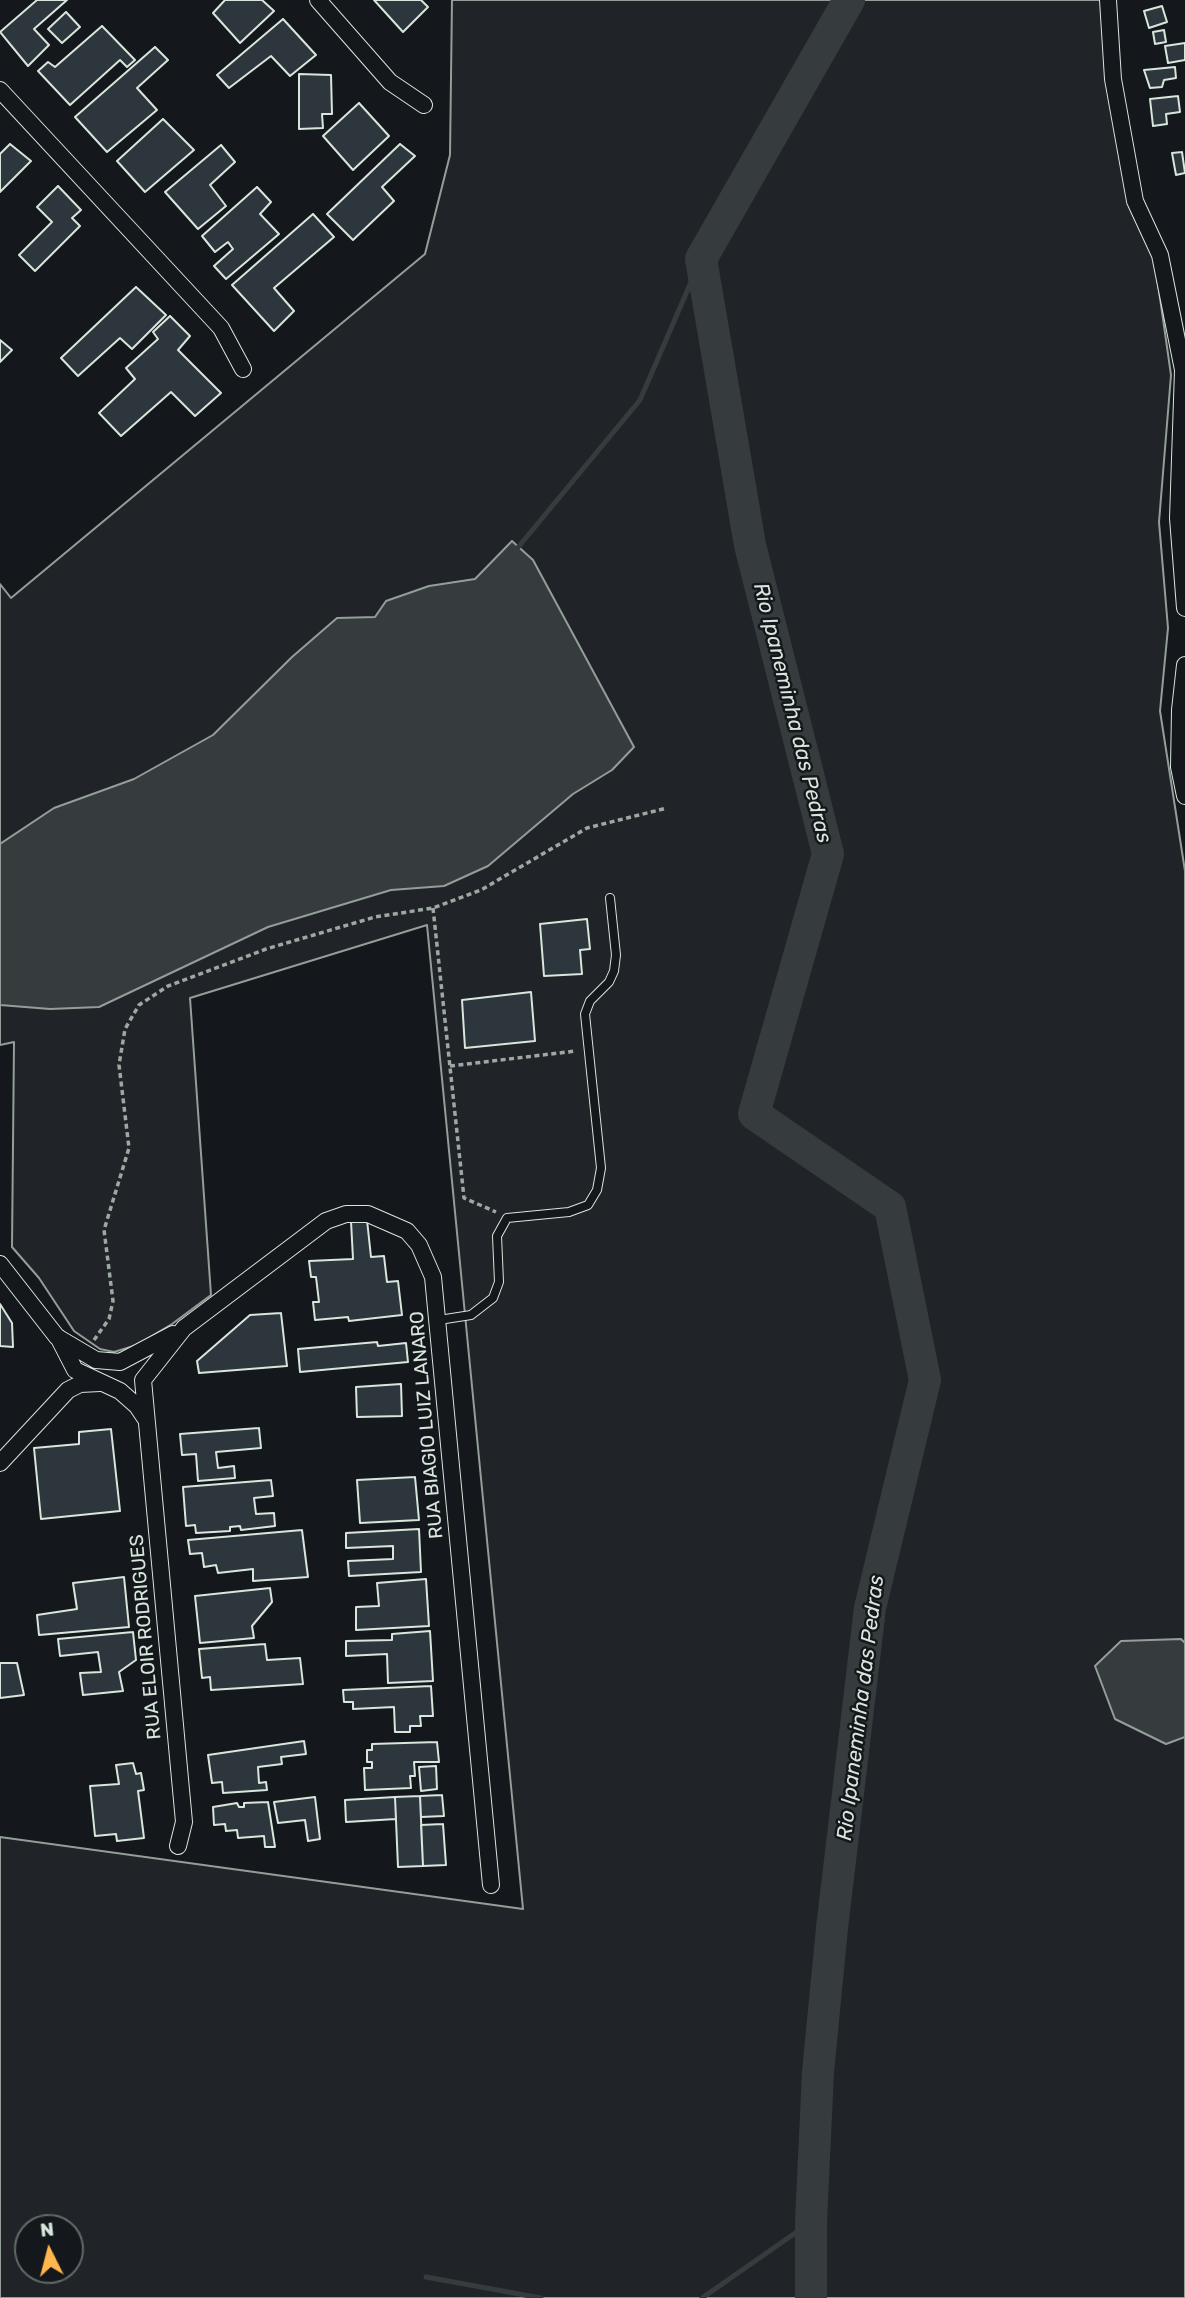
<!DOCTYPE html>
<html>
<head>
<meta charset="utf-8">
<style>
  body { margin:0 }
  #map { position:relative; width:1185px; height:2298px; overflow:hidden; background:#14181c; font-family:Rubik,sans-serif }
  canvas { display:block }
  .north { position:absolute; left:14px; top:2214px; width:70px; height:70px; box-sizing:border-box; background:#14181c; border:2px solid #626a69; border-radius:50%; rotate:354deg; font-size:19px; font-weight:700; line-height:28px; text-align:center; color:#d8e6dc }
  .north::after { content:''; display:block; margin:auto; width:24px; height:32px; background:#ffb74d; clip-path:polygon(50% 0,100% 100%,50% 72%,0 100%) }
</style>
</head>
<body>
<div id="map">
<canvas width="1185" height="2298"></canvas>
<div class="north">N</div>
</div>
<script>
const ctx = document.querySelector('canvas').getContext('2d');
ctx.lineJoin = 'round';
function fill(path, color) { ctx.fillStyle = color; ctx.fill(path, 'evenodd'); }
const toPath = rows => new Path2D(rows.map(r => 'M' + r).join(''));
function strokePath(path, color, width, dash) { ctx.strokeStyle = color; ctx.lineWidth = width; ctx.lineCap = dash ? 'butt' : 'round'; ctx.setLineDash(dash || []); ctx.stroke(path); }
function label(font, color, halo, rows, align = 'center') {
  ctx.font = font + ' Rubik,sans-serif'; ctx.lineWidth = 5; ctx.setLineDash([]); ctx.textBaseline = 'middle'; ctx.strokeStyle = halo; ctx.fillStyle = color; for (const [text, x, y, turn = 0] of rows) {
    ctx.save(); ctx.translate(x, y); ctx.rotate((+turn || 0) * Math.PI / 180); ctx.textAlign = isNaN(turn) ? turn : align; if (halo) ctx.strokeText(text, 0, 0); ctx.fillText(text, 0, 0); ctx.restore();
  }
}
const green = toPath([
  [452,0,1108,0,1113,79,1154,256,1171,375,1159,522,1168,628,1160,711,1185,871,1185,2298,0,2298,0,1837,523,1909,427,925,190,998,211,1295,172,1324,137,1345,114,1352,100,1349,74,1331,39,1278,12,1247,14,1042,0,1045,0,584,11,598,425,254,450,155,452,0],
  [28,2228,70,2228,70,2270,28,2270,28,2228]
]);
fill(green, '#202428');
strokePath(green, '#939e99', 2);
const water = toPath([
  [512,541,533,560,634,747,612,770,573,794,488,866,444,886,391,890,268,927,99,1007,50,1009,0,1005,0,844,54,808,134,779,213,735,292,657,337,618,375,617,386,601,429,586,475,579,512,541],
  [1181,1639,1185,1643,1185,1737,1166,1744,1115,1719,1095,1666,1121,1641,1181,1639]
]);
fill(water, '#363b3e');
strokePath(water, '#939e99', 2);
strokePath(toPath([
  [515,551,640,400,701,259],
  [426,2277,541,2298],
  [702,2298,811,2222]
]), '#363b3e', 5);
strokePath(toPath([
  [811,2298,811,2222,818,2072,832,1928,870,1608,925,1380,890,1207,754,1114,828,854,750,545,701,259,849,0]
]), '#363b3e', 32);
const building = toPath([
  [37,0,67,0,34,29,49,45,28,66,0,32,37,0],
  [225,0,262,0,274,11,240,43,213,13,225,0],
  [374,0,421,0,428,7,403,32,374,0],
  [1162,6,1167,22,1149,28,1144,11,1162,6],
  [66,12,80,27,62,43,48,29,66,12],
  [283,19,316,55,290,76,271,56,229,88,217,75,283,19],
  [102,26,135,60,127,67,120,60,70,105,38,71,48,62,55,67,102,26],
  [1164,30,1166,42,1155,44,1153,32,1164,30],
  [1185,43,1185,60,1168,63,1165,46,1185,43],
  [155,47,168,60,137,88,157,110,107,152,75,117,155,47],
  [1175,67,1176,78,1164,80,1162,87,1150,88,1144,70,1175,67],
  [299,74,331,75,332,114,322,114,323,128,299,129,299,74],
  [1178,96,1180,112,1166,114,1167,124,1153,126,1150,99,1178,96],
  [359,103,389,136,353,170,323,136,359,103],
  [163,119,194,150,145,192,117,161,163,119],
  [10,144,31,161,0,192,0,154,10,144],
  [400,144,415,156,382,187,394,201,353,240,327,214,400,144],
  [221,145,235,162,210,185,226,206,198,229,165,192,221,145],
  [1182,152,1185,173,1176,175,1172,153,1182,152],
  [58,186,81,210,72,218,80,226,35,271,19,255,52,222,37,207,58,186],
  [257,187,271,202,260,214,279,234,226,279,214,266,233,249,228,242,215,252,202,236,257,187],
  [313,214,334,237,274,288,294,311,274,331,232,285,313,214],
  [136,287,166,315,132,349,120,338,78,376,61,358,136,287],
  [170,316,190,336,178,350,221,393,195,416,171,392,121,436,99,413,135,379,126,368,158,339,153,332,170,316],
  [0,340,12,350,0,362,0,340],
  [587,919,590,949,580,950,582,974,544,976,540,924,587,919],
  [531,992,535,1041,465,1048,462,1000,531,992],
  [367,1220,371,1257,384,1256,387,1282,398,1281,402,1315,349,1321,348,1317,315,1320,313,1302,319,1302,316,1277,311,1277,309,1261,353,1259,351,1221,367,1220],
  [0,1304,12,1323,13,1347,0,1346,0,1304],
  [281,1313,287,1366,199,1373,197,1361,250,1315,281,1313],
  [377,1342,378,1346,406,1343,408,1362,300,1372,298,1349,377,1342],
  [401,1384,402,1416,357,1417,356,1387,401,1384],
  [259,1428,261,1448,216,1452,218,1468,234,1466,235,1478,198,1481,196,1454,182,1455,180,1434,259,1428],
  [111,1429,120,1511,41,1519,34,1448,79,1444,79,1432,111,1429],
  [415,1477,419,1520,360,1523,357,1480,415,1477],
  [271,1480,273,1496,254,1498,256,1514,274,1513,275,1526,241,1530,240,1526,230,1527,230,1531,196,1533,195,1525,186,1526,183,1487,271,1480],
  [419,1529,421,1572,349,1576,348,1561,393,1559,393,1546,346,1548,346,1533,419,1529],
  [302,1530,308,1577,253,1581,253,1569,218,1573,216,1565,204,1567,202,1553,190,1554,188,1540,302,1530],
  [124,1577,129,1627,39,1635,37,1615,77,1609,73,1583,124,1577],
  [426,1579,429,1626,356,1630,356,1607,379,1606,377,1583,426,1579],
  [270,1588,272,1602,252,1626,254,1638,200,1643,195,1596,270,1588],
  [430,1631,433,1681,388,1683,387,1654,346,1656,346,1641,392,1640,392,1634,430,1631],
  [133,1632,136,1660,119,1672,123,1691,83,1695,80,1673,101,1672,98,1652,60,1656,58,1639,133,1632],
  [265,1644,267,1660,300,1658,303,1684,211,1690,210,1677,202,1678,199,1649,265,1644],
  [0,1663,17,1663,24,1695,0,1698,0,1663],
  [431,1686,433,1716,420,1716,421,1726,410,1726,410,1732,395,1732,394,1707,353,1709,353,1702,344,1702,343,1690,431,1686],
  [304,1741,306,1754,281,1757,282,1764,258,1767,259,1783,266,1782,267,1790,223,1793,222,1782,212,1783,208,1755,304,1741],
  [437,1742,439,1762,414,1762,415,1776,410,1776,411,1788,365,1790,364,1768,372,1768,372,1762,367,1762,367,1750,372,1750,372,1744,437,1742],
  [133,1763,136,1774,141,1773,144,1790,138,1791,144,1838,117,1841,116,1834,95,1836,90,1786,119,1784,116,1765,133,1763],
  [436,1766,437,1789,421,1791,419,1767,436,1766],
  [442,1795,444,1816,421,1817,420,1796,442,1795],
  [420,1796,423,1866,398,1867,395,1797,420,1796],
  [315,1797,320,1839,308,1841,305,1820,278,1823,274,1802,315,1797],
  [395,1797,396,1819,346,1822,345,1800,395,1797],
  [268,1802,275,1847,265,1847,264,1836,238,1838,237,1830,226,1831,225,1824,214,1825,213,1807,237,1803,239,1807,244,1807,244,1803,268,1802],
  [443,1824,446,1865,423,1866,421,1825,443,1824]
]);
fill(building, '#2c363c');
strokePath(building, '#d8e6dc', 2);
const lane = toPath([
  [439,1320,471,1315,493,1298,499,1282,497,1236,507,1218,569,1212,588,1205,597,1190,601,1168,585,1014,590,1001,609,982,614,971,616,955,610,898]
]);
const street = toPath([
  [318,0,390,82,424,105],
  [1108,0,1113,79,1135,201,1160,255,1183,370,1178,518,1185,608],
  [0,90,221,328,243,369],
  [1185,665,1180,710,1179,767,1185,796],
  [0,1264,57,1337,96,1360,120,1362,173,1334],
  [58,1337,75,1370,120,1391,137,1406,145,1418],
  [0,1463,68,1390,80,1384,100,1383],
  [178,1846,184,1822,143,1380,184,1328,326,1221,346,1214,368,1214,407,1231,419,1245,433,1277,491,1885]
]);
strokePath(lane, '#d8e6dc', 10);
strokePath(street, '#d8e6dc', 18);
strokePath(toPath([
  [433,908,464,1198,496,1212],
  [450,1066,576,1051],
  [94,1340,109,1319,113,1301,104,1230,129,1148,119,1065,125,1029,139,1005,168,986,266,949,375,917,433,908,481,890,587,828,667,808]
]), '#9da8a2', 3.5, [5, 3.5]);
strokePath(lane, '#14181c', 8);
strokePath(street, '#14181c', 16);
label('19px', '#d8e6dc', '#14181c', [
  ["RUA BIAGIO LUIZ LANARO",427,1425,-95],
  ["RUA ELOIR RODRIGUES",146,1637,-95]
]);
label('italic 21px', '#d8e6dc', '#14181c', [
  ["Rio Ipaneminha das Pedras",792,713,76],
  ["Rio Ipaneminha das Pedras",861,1708,-83]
]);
</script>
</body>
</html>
